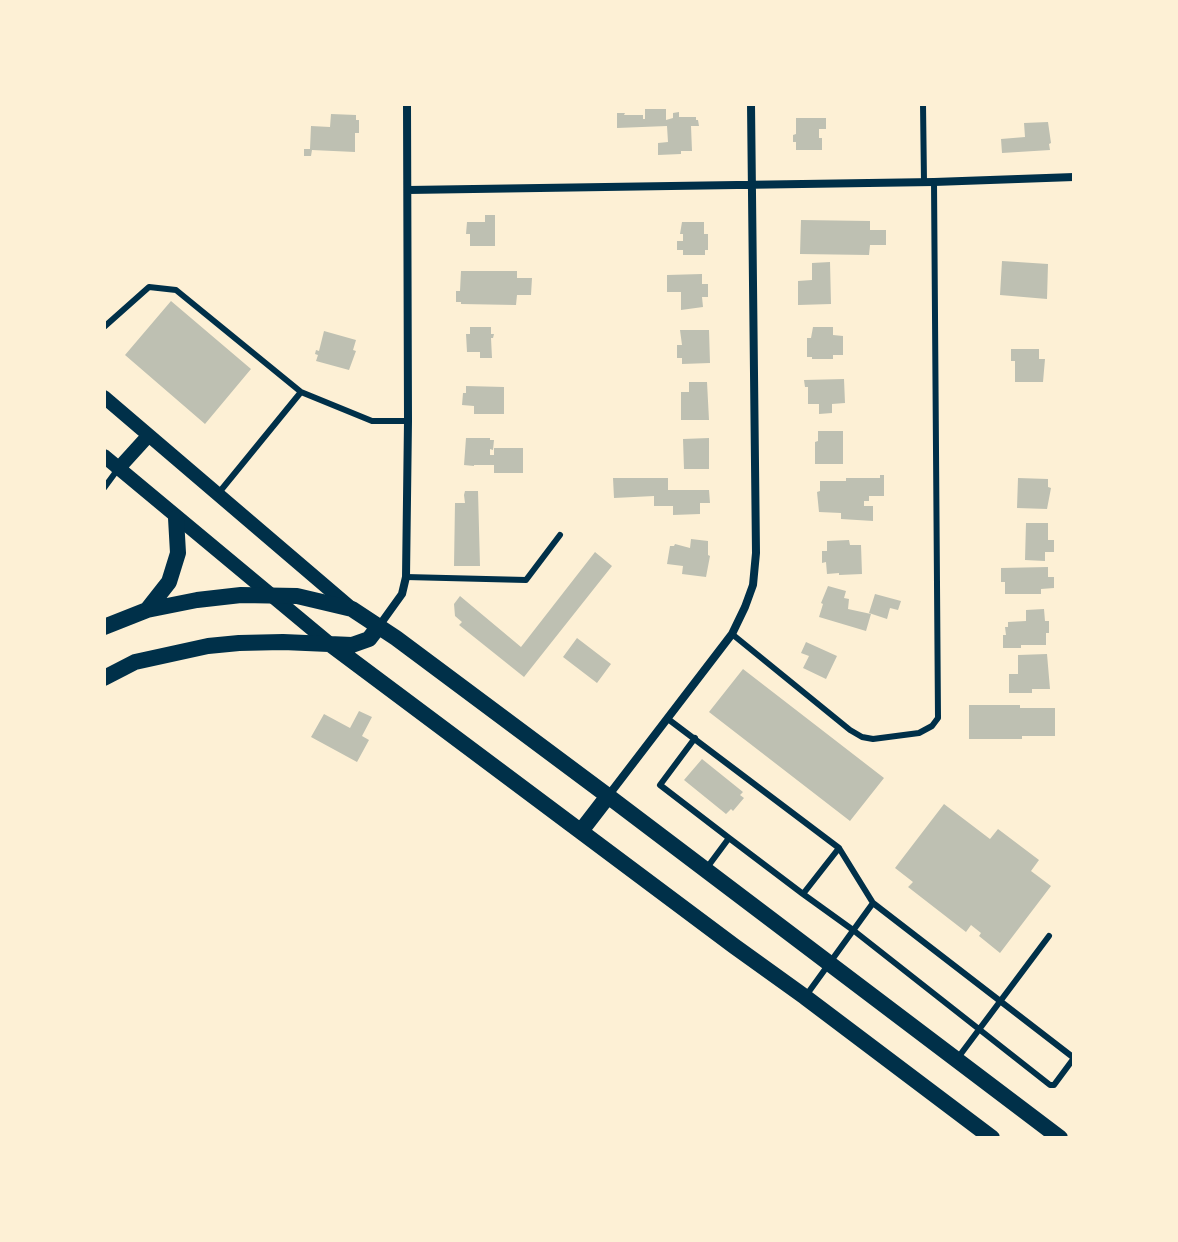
<!DOCTYPE html>
<html>
<head>
<meta charset="utf-8">
<style>
  body { margin:0 }
  #map { position:relative; width:1178px; height:1242px; overflow:hidden; background:#fdf0d5; font-family:"Asap Condensed",sans-serif }
  canvas { display:block }
  .frame { position:absolute; inset:0; border:106px solid #fdf0d5; pointer-events:none }
</style>
</head>
<body>
<div id="map">
<canvas width="1178" height="1242"></canvas>
<div class="frame"></div>
</div>
<script>
const ctx = document.querySelector('canvas').getContext('2d');
ctx.lineJoin = 'round';
function fill(path, color) { ctx.fillStyle = color; ctx.fill(path, 'evenodd'); }
const toPath = rows => new Path2D(rows.map(r => 'M' + r).join(''));
function strokePath(path, color, width, dash) { ctx.strokeStyle = color; ctx.lineWidth = width; ctx.lineCap = dash ? 'butt' : 'round'; ctx.setLineDash(dash || []); ctx.stroke(path); }
fill(toPath([
  [645,109,666,109,666,120,673,118,673,113,679,112,679,117,696,117,696,120,698,120,699,126,691,126,692,151,681,151,681,154,658,155,658,143,668,142,667,126,617,128,617,113,625,113,624,115,643,115,643,119,645,119],
  [331,114,356,115,356,120,359,120,359,133,355,133,355,152,312,150,311,156,304,156,304,149,310,149,311,126,330,127],
  [796,118,826,118,826,129,819,129,819,138,822,138,822,150,796,150,796,142,793,142,793,135,796,134],
  [1048,122,1051,143,1049,144,1050,150,1002,153,1001,139,1025,137,1024,123],
  [485,215,495,215,495,246,470,246,470,234,466,234,467,222,485,222],
  [801,220,870,221,870,230,886,230,886,245,870,245,869,255,800,254],
  [682,222,704,222,704,234,708,234,708,250,705,250,705,255,683,255,683,250,677,250,677,241,683,241,683,234,680,234],
  [1002,261,1048,264,1047,299,1000,295],
  [830,262,831,304,798,305,798,281,812,280,812,263],
  [461,271,517,271,517,278,532,278,531,295,517,295,516,305,461,304,461,302,456,302,456,291,460,291],
  [702,274,702,284,708,284,708,297,702,297,703,307,681,310,681,292,667,292,667,275],
  [171,301,251,369,205,424,125,355],
  [470,327,491,327,491,334,494,334,493,338,491,338,492,358,480,358,480,352,467,352,466,334,470,334],
  [813,327,833,327,833,335,843,336,843,355,833,355,833,359,812,359,812,357,807,357,807,338,811,338],
  [680,330,709,330,710,363,682,364,682,358,677,358,677,345,682,345],
  [324,331,356,340,353,350,356,351,349,370,316,361,318,355,315,354,316,350,319,351],
  [1011,349,1039,349,1039,359,1045,359,1043,382,1015,382,1015,361,1011,361],
  [844,379,845,403,832,404,832,413,819,414,819,404,808,404,808,387,805,387,804,380],
  [689,382,707,382,709,420,681,420,681,392,689,392],
  [466,386,504,387,504,414,474,414,474,406,462,405,463,393,466,393],
  [818,431,843,431,843,464,815,464,815,442,818,441],
  [466,438,490,438,490,440,494,440,493,450,490,449,490,455,494,455,494,448,523,448,523,473,494,473,494,465,474,465,474,466,464,465],
  [709,438,709,469,684,469,683,439],
  [880,475,884,475,884,496,869,496,869,501,864,501,864,506,873,506,873,521,841,519,841,513,819,512,817,492,820,491,820,481,846,481,846,478,880,478],
  [613,478,668,478,668,490,709,490,710,503,700,503,700,514,673,515,673,506,654,506,654,496,614,498],
  [1018,478,1048,479,1048,487,1051,488,1047,509,1017,508],
  [465,491,478,491,480,566,454,566,455,503,465,503,464,495],
  [1026,523,1048,523,1048,540,1054,540,1054,552,1045,552,1045,561,1025,560],
  [691,539,708,541,708,555,710,556,706,577,682,574,683,566,667,564,670,546,674,546,675,544,690,548],
  [849,540,850,545,861,545,862,574,839,575,839,573,827,574,826,562,822,563,822,551,827,551,827,541],
  [595,552,612,566,524,677,459,625,462,622,455,616,454,604,460,596,521,647],
  [1048,567,1048,577,1054,577,1054,588,1041,589,1041,594,1005,594,1005,582,1001,582,1001,568],
  [828,586,846,591,844,598,849,599,848,609,871,614,866,631,819,617,823,604,821,603],
  [875,594,901,601,898,610,890,608,887,619,869,613],
  [1044,609,1045,621,1049,621,1049,633,1046,633,1046,645,1021,645,1021,648,1003,648,1003,635,1006,635,1005,627,1008,627,1008,622,1026,621,1026,610],
  [577,638,611,664,597,683,563,657],
  [806,642,837,656,826,679,803,668,809,656,801,653],
  [1047,654,1050,689,1032,689,1032,693,1009,693,1009,674,1018,674,1018,655],
  [743,669,884,778,850,821,709,712],
  [969,705,1020,705,1020,708,1055,708,1055,736,1022,736,1022,739,969,739],
  [359,711,372,717,362,736,369,740,357,762,311,737,324,714,350,728],
  [702,759,743,792,740,795,744,798,733,811,731,809,726,814,684,780],
  [944,804,990,839,998,829,1039,860,1031,871,1051,886,1000,953,979,936,981,933,971,925,966,932,908,887,913,882,895,868]
]), '#bec0b2');
strokePath(toPath([
  [923,104,924,182],
  [104,327,149,287,176,290,301,392,372,421,408,421],
  [104,488,118,469],
  [217,495,301,392],
  [406,577,526,580,560,535],
  [732,634,850,730,862,737,873,739,919,733,932,726,938,718,934,182],
  [668,719,839,848,803,894,729,838,706,869],
  [695,738,660,785,729,838],
  [839,848,873,903],
  [803,894,853,930,1050,1085,1054,1085,1074,1058],
  [805,997,873,903,1074,1058],
  [957,1059,1049,936]
]), '#003049', 6);
strokePath(toPath([
  [408,190,934,182,1074,177],
  [379,626,402,594,406,577,408,421,407,104],
  [608,796,732,634,745,607,753,585,756,553,751,104]
]), '#003049', 8);
strokePath(toPath([
  [104,397,351,608],
  [104,456,330,644],
  [118,469,148,436]
]), '#003049', 14);
strokePath(toPath([
  [147,610,169,582,178,553,176,518],
  [104,627,147,610,197,600,241,595,297,596,352,609,396,638,608,796,1060,1138],
  [330,644,734,946,805,997,992,1138],
  [104,678,135,662,208,646,239,643,283,642,352,645,369,639,379,626],
  [581,831,608,796]
]), '#003049', 16);
</script>
</body>
</html>
